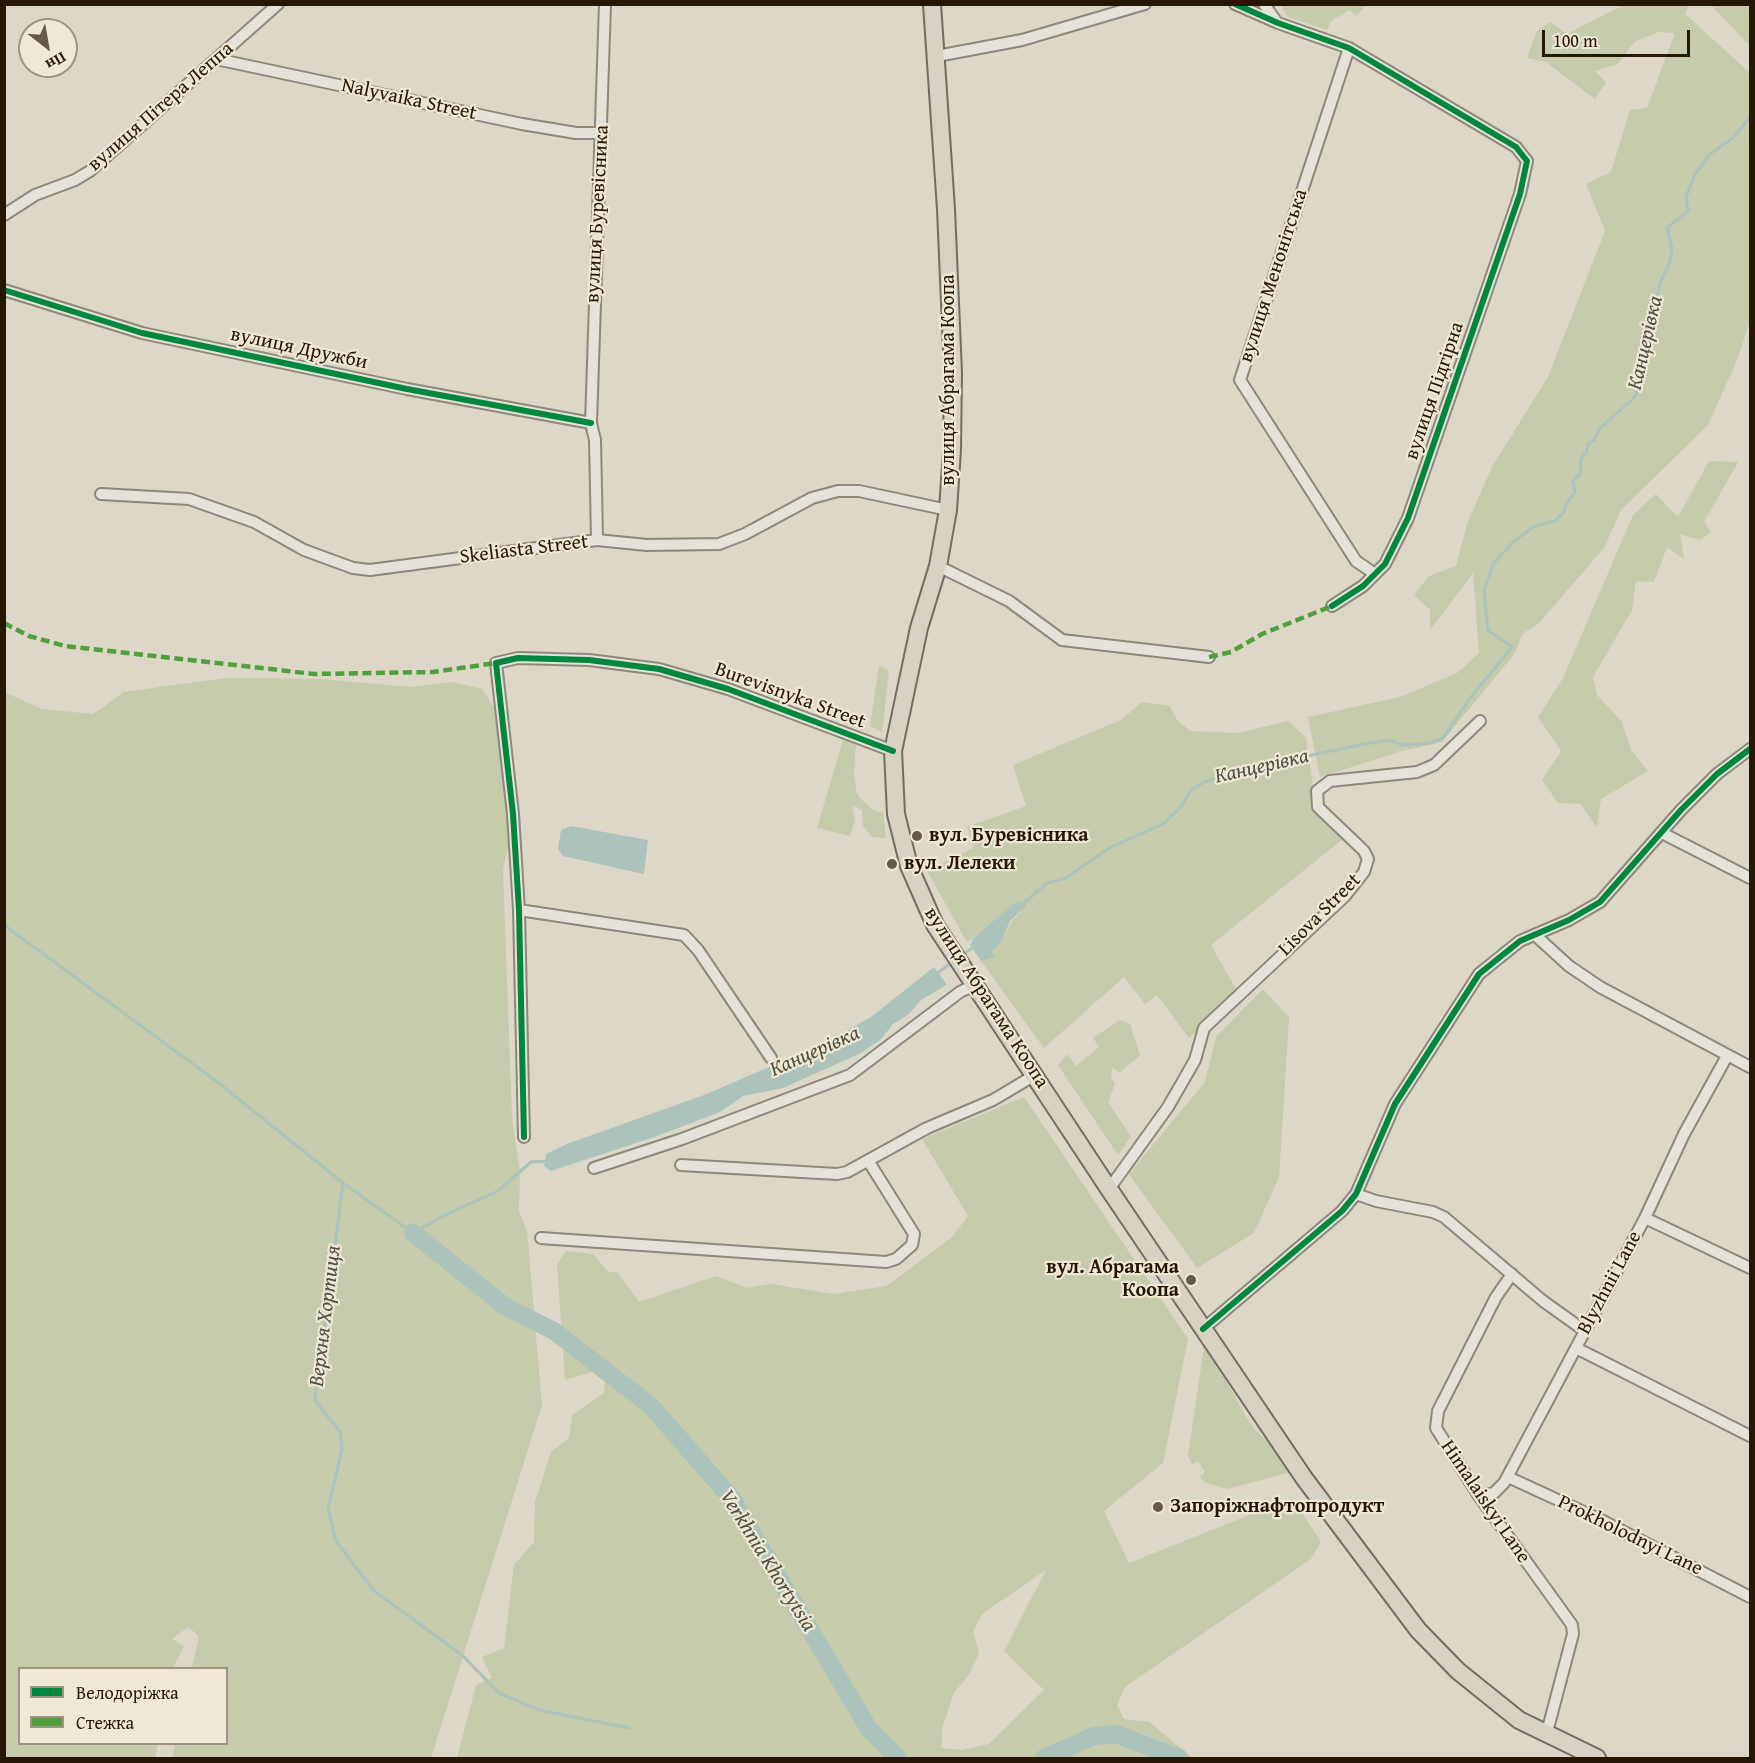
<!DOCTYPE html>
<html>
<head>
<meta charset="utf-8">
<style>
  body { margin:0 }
  #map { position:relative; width:1755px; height:1763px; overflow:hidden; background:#ddd7c7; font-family:"Gentium Book Plus",serif }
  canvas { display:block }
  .frame { position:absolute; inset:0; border:6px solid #261705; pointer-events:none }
  .legend { position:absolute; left:18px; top:1667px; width:210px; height:78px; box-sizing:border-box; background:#eee8d5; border:2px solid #9e9482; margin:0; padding:8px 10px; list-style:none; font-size:18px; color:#261705 }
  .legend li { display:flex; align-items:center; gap:12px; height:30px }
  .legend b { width:30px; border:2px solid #9e9482 }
  .north { position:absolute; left:18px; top:18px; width:60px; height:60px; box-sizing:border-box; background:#eee8d5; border:2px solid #9e9482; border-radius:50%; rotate:149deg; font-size:16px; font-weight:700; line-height:24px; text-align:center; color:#261705 }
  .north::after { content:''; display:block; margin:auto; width:21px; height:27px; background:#665a49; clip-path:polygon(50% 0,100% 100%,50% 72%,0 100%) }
  .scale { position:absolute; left:1542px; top:30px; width:148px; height:27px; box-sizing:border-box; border:3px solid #261705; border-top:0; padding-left:8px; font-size:18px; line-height:21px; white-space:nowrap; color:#261705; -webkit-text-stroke:4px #eee8d5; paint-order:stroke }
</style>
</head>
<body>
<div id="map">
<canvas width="1755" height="1763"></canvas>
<div class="frame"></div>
<ul class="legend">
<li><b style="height:8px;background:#00873e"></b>Велодоріжка</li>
<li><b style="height:8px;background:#50a13d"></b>Стежка</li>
</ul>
<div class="north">Пн</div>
<div class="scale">100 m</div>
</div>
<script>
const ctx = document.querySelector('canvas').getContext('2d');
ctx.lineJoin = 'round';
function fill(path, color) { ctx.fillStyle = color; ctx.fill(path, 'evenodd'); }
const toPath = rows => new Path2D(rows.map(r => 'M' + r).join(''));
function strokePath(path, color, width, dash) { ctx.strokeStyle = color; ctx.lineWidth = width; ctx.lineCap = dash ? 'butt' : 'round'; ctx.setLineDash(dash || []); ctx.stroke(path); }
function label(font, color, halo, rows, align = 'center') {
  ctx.font = font + ' "Gentium Book Plus",serif'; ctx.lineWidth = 4.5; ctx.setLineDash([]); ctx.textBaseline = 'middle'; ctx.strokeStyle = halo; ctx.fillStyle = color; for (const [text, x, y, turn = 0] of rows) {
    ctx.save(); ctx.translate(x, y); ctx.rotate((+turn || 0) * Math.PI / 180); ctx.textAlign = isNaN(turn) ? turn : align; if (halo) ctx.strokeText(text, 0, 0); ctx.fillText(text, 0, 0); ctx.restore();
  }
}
fill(toPath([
  [1280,5,1366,5,1357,16,1349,10,1331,21,1327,30,1288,17],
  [1623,5,1689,5,1685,14,1750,73,1750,321,1737,360,1708,425,1621,510,1604,548,1539,623,1522,634,1515,653,1442,742,1402,751,1320,777,1308,717,1400,697,1457,673,1479,653,1473,573,1430,630,1430,610,1414,595,1429,576,1456,566,1467,524,1492,467,1548,377,1605,231,1586,184,1611,172,1630,110,1647,108,1675,33,1658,32,1634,42,1618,64,1595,71,1606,82,1595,99,1546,62,1527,58,1537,31,1550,22,1567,34],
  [1711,5,1750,5,1750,46],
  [1709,461,1738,462,1704,522,1711,532,1700,540,1680,534,1684,559,1667,547,1654,582,1636,581,1632,610,1593,677,1597,695,1622,722,1631,750,1648,771,1601,799,1597,828,1581,804,1558,803,1542,780,1561,751,1538,717,1563,678,1633,515,1656,494,1678,517],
  [879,666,889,671,882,732,870,726],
  [225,678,320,679,410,687,452,682,482,689,502,720,510,838,503,869,512,1120,520,1172,519,1211,527,1231,542,1405,431,1758,172,1758,175,1744,226,1744,226,1668,192,1668,199,1636,188,1627,172,1639,184,1646,173,1668,20,1668,20,1744,158,1744,155,1758,5,1758,4,692,42,709,93,714,124,692],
  [1142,702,1170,706,1177,720,1190,731,1238,733,1288,721,1306,737,1316,811,1343,839,1211,945,1238,993,1189,1038,1157,995,1145,1004,1124,977,1044,1048,981,961,1002,940,1012,921,1026,906,1014,903,983,932,967,942,927,871,973,848,967,827,1026,806,1013,765,1121,720],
  [843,740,856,744,854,774,857,794,871,809,883,813,886,838,872,837,863,826,862,810,852,805,855,820,850,836,817,828],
  [1263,989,1289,1017,1279,1177,1254,1233,1197,1268,1129,1174,1205,1082,1216,1037],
  [1120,1020,1130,1024,1140,1055,1120,1073,1112,1067,1111,1077,1115,1084,1108,1102,1131,1137,1118,1155,1058,1065,1067,1054,1076,1066,1099,1047,1093,1038],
  [1024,1097,1188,1339,1163,1463,1104,1511,1129,1563,1292,1498,1321,1542,1311,1559,1125,1687,1117,1705,1124,1719,1149,1722,1193,1758,457,1758,476,1685,492,1678,482,1657,504,1648,514,1565,534,1542,535,1502,551,1452,569,1438,572,1415,604,1393,605,1382,592,1372,565,1380,557,1264,566,1251,593,1254,607,1271,618,1273,639,1302,716,1276,747,1288,771,1284,834,1294,887,1286,952,1237,968,1216,922,1139],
  [1046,1570,1004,1651,1044,1690,989,1744,962,1750,941,1748,943,1725,954,1693,970,1673,979,1653,973,1631,982,1614],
  [1204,1347,1218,1365,1246,1417,1257,1432,1271,1444,1291,1472,1227,1489,1204,1482,1200,1477,1205,1472,1198,1461,1192,1464,1188,1456]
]), '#c5cbab');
fill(toPath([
  [571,826,648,840,644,874,563,856,558,849,561,830],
  [1026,901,1026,906,1010,921,1002,940,992,951,995,957,981,961,970,945,973,939,1014,903],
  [934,967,947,985,921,1000,909,1014,893,1024,881,1039,861,1053,783,1088,743,1096,720,1112,657,1136,551,1171,544,1166,546,1154,567,1144,704,1095,825,1043,871,1017]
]), '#abc3bb');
strokePath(toPath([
  [1025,902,1047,883,1066,878,1109,848,1163,824,1180,808,1191,790,1206,781,1274,764,1282,767,1289,763,1304,761,1308,756,1359,745,1389,740,1403,745,1430,743,1443,738,1471,697,1512,647,1488,630,1484,590,1493,564,1514,541,1535,526,1555,521,1564,512,1566,504,1575,492,1573,481,1580,474,1581,458,1587,451,1588,444,1595,439,1599,429,1634,398,1640,386,1639,374,1650,340,1648,331,1661,281,1670,262,1672,248,1667,228,1688,211,1686,197,1695,174,1710,154,1733,138,1750,117],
  [4,925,216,1081,343,1183,315,1400,340,1432,342,1449,328,1509,336,1541,373,1590,463,1656,499,1693,539,1710,629,1728],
  [961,956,975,946],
  [936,974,953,962],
  [343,1183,413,1233,449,1213,498,1191,531,1162,547,1161]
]), '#abc3bb', 3);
strokePath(toPath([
  [413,1233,506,1307,554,1331,651,1406,732,1499,869,1729,898,1758],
  [1044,1758,1094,1736,1116,1734,1179,1758]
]), '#abc3bb', 18);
const street = toPath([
  [1235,4,1278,23,1349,48,1516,147,1527,161,1520,194,1408,518,1385,564,1363,586,1332,606],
  [1264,4,1276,21],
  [1349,48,1240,380,1356,561,1375,574],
  [937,56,1022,40,1145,4],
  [216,59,522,124,576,133,603,133],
  [4,215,35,195,75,180,90,171,278,4],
  [4,290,142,333,407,389,591,423],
  [101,494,189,499,254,522,304,550,353,568,370,570,597,540,647,545,719,544,745,534,812,498,838,491,859,491,948,510],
  [597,540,595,440,591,423,605,4],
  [938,566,1009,601,1062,640,1209,657],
  [1662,833,1750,878],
  [519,910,684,935,698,950,771,1058],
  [1535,935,1569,966,1600,987,1750,1067],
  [524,1137,519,910,513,814,496,663,518,658,589,660,659,669,728,689,893,751],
  [681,1165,837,1174,847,1172,927,1128,993,1100,1035,1075],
  [594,1168,682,1139,850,1075,960,992,974,985],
  [1109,1189,1168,1107,1195,1060,1204,1028,1345,896,1364,872,1368,859,1364,851,1318,807,1317,791,1330,781,1417,772,1434,765,1480,721],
  [1356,1194,1376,1201,1433,1212,1444,1217,1543,1301,1585,1331],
  [1645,1218,1750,1268],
  [541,1238,886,1262,896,1259,912,1245,914,1234,869,1162],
  [1512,1274,1496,1297,1438,1411,1436,1428,1479,1496,1572,1625,1573,1634,1547,1732],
  [1203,1329,1342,1211,1356,1194,1395,1104,1479,974,1520,941,1569,920,1600,902,1681,810,1717,774,1750,749],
  [1576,1348,1750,1436],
  [1508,1477,1599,1519,1750,1597],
  [1479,1496,1494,1493,1504,1483,1645,1218,1684,1134,1727,1056]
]);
const primary = toPath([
  [932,4,946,209,953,373,952,450,948,510,938,566,919,628,893,751,896,814,909,866,935,925,1109,1189,1304,1478,1418,1630,1458,1671,1519,1720,1597,1758]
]);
strokePath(street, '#8d877c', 14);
strokePath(primary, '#726d62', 20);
strokePath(street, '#e5e2da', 10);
strokePath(primary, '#d8d2c5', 16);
strokePath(toPath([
  [4,623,29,636,65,646,314,674,433,672,496,663],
  [1209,657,1231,652,1262,634,1332,606]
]), '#50a13d', 4.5, [9, 4.5]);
strokePath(toPath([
  [1235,4,1278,23,1349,48,1516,147,1527,161,1520,194,1408,518,1385,564,1363,586,1332,606],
  [4,290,142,333,407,389,591,423],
  [524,1137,519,910,513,814,496,663,518,658,589,660,659,669,728,689,893,751],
  [1203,1329,1342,1211,1356,1194,1395,1104,1479,974,1520,941,1569,920,1600,902,1681,810,1717,774,1750,749]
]), '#00873e', 6);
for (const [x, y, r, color] of [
  [917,836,6,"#665a49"],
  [892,864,6,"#665a49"],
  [1191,1280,6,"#665a49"],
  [1158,1507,6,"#665a49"]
]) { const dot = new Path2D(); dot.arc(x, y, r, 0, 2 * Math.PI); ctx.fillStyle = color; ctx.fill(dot); strokePath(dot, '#eee8d5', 2); }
label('20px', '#261705', '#eee8d5', [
  ["Nalyvaika Street",409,100,12],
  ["вулиця Пітера Леппа",161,107,-41],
  ["вулиця Буревісника",598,214,-87],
  ["вулиця Менонітська",1274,276,-72],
  ["вулиця Дружби",299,349,12],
  ["вулиця Абрагама Коопа",949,380,-90],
  ["вулиця Підгірна",1435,391,-71],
  ["Skeliasta Street",524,550,-7],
  ["Burevisnyka Street",790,696,20],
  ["Lisova Street",1320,915,-45],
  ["вулиця Абрагама Коопа",986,998,57],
  ["Blyzhnii Lane",1610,1283,-62],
  ["Himalaiskyi Lane",1485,1502,56],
  ["Prokholodnyi Lane",1630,1536,26]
]);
label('bold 20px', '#261705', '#eee8d5', [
  ["вул. Буревісника",929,836],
  ["вул. Лелеки",904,864],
  ["вул. Абрагама",1179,1268,"right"],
  ["Коопа",1179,1291,"right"],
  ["Запоріжнафтопродукт",1170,1507]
], 'left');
label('italic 21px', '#4d5043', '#eee8d5', [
  ["Канцерівка",1646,343,-77],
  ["Канцерівка",1262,767,-13],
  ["Канцерівка",815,1052,-24],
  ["Верхня Хортиця",326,1316,-83],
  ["Verkhnia Khortytsia",767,1561,58]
]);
</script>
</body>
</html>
